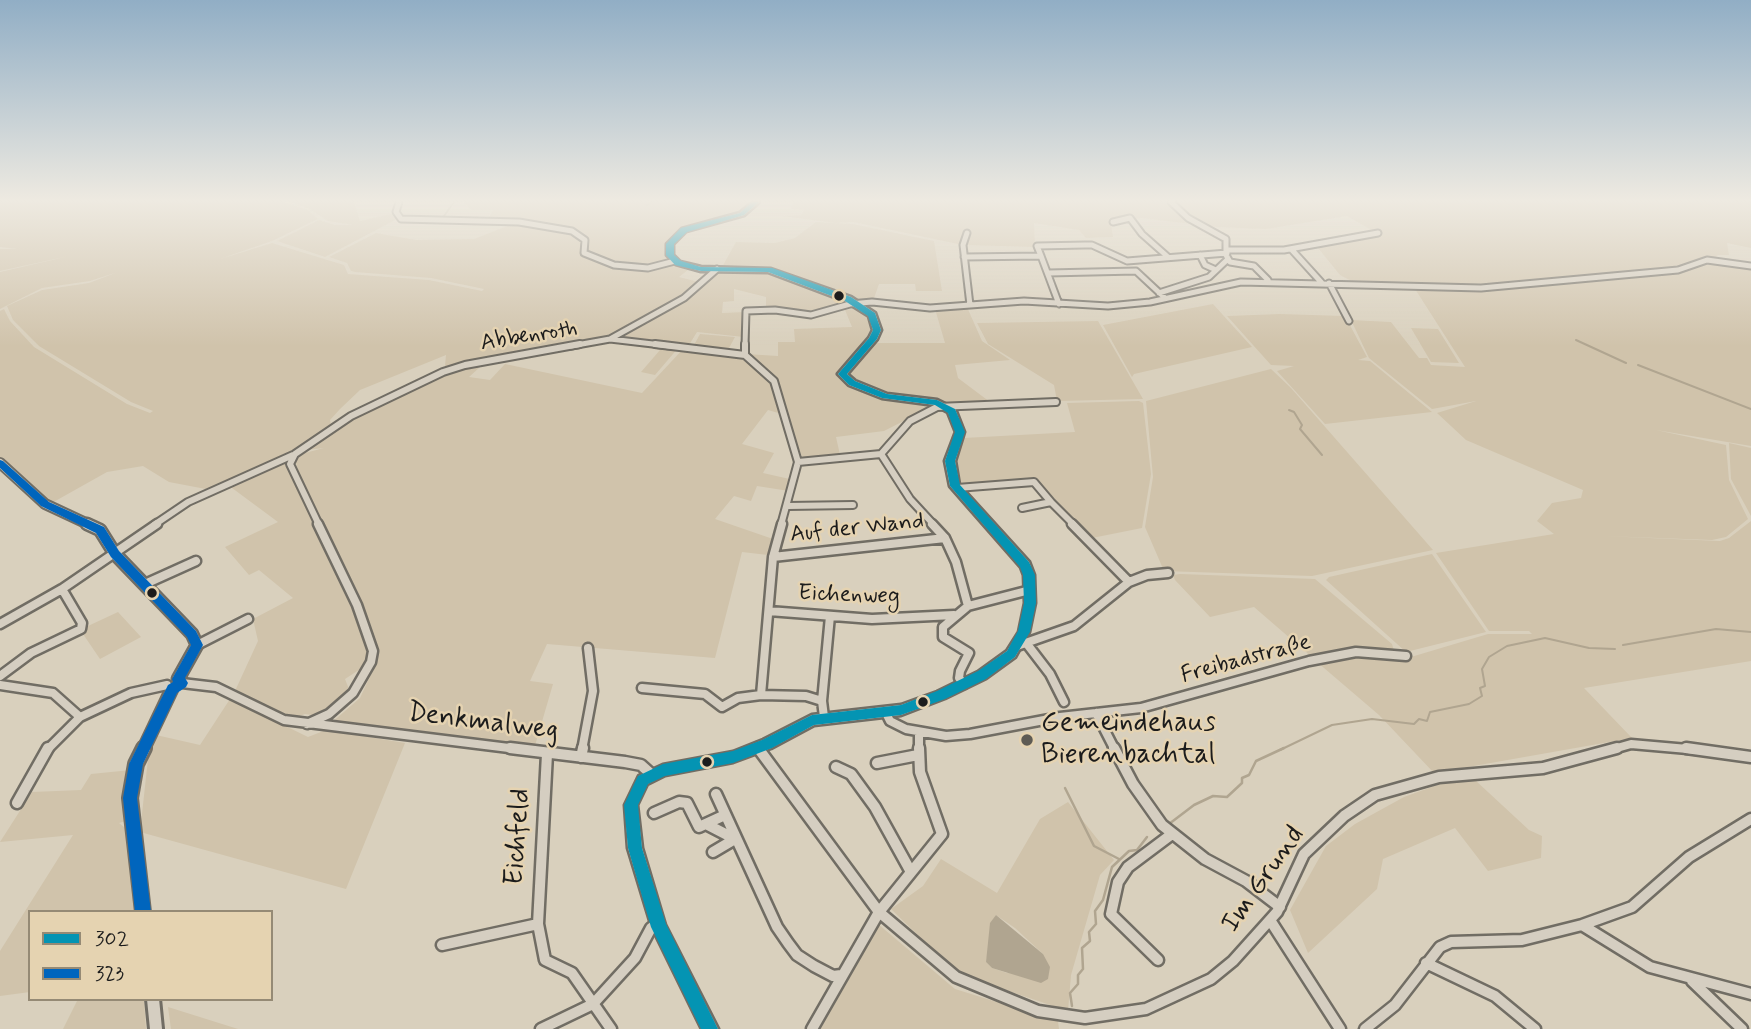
<!DOCTYPE html>
<html>
<head>
<meta charset="utf-8">
<style>
  body { margin:0 }
  #map { position:relative; width:1751px; height:1029px; overflow:hidden; background:#d9d0bd; font-family:Mynerve,sans-serif }
  canvas { display:block }
  .legend { position:absolute; left:28px; top:910px; width:245px; height:91px; box-sizing:border-box; background:#e5d3b1; border:2px solid #958a75; margin:0; padding:9px 12px; list-style:none; font-size:21px; color:#1c1c1c }
  .legend li { display:flex; align-items:center; gap:14px; height:35px }
  .legend b { width:35px; border:2px solid #958a75 }
</style>
</head>
<body>
<div id="map">
<canvas width="1751" height="1029"></canvas>
<ul class="legend">
<li><b style="height:9px;background:#0494b3"></b>302</li>
<li><b style="height:9px;background:#0065bd"></b>323</li>
</ul>
</div>
<script>
const ctx = document.querySelector('canvas').getContext('2d');
ctx.lineJoin = 'round';
function fill(path, color) { ctx.fillStyle = color; ctx.fill(path, 'evenodd'); }
const toPath = rows => new Path2D(rows.map(r => 'M' + r).join(''));
function strokePath(path, color, width, dash) { ctx.strokeStyle = color; ctx.lineWidth = width; ctx.lineCap = dash ? 'butt' : 'round'; ctx.setLineDash(dash || []); ctx.stroke(path); }
function label(font, color, halo, rows, align = 'center') {
  ctx.font = font + ' Mynerve,sans-serif'; ctx.lineWidth = 5; ctx.setLineDash([]); ctx.textBaseline = 'middle'; ctx.strokeStyle = halo; ctx.fillStyle = color; for (const [text, x, y, turn = 0] of rows) {
    ctx.save(); ctx.translate(x, y); ctx.rotate((+turn || 0) * Math.PI / 180); ctx.textAlign = isNaN(turn) ? turn : align; if (halo) ctx.strokeText(text, 0, 0); ctx.fillText(text, 0, 0); ctx.restore();
  }
}
fill(toPath([
  [0,202,285,202,308,210,318,219,272,241,220,259,272,243,344,265,348,274,429,280,482,291,484,289,431,278,355,272,351,271,347,263,329,257,376,233,416,240,474,239,515,223,536,225,573,233,584,241,583,253,599,262,650,269,672,265,688,270,679,277,703,283,718,270,762,270,849,301,811,314,803,314,766,309,766,297,734,289,734,301,723,302,722,313,745,312,744,337,697,332,689,345,694,345,700,334,735,337,729,348,730,353,778,356,778,342,795,342,794,329,852,327,845,310,854,309,866,316,873,327,866,343,945,343,935,309,967,307,982,341,1010,360,955,365,958,378,990,402,944,404,924,398,886,395,851,380,846,371,862,356,859,354,842,368,840,374,851,384,884,398,935,405,884,431,836,437,840,455,803,459,785,415,768,410,742,444,774,453,763,473,794,480,789,491,757,486,751,501,734,496,715,519,773,539,768,555,742,552,715,658,547,644,530,681,553,684,534,749,330,724,360,698,378,659,367,619,311,501,305,503,358,617,371,662,345,679,352,697,327,717,305,714,294,718,235,691,258,641,253,619,293,598,259,570,249,575,225,547,278,522,228,485,286,458,298,492,304,489,295,460,301,454,324,448,305,450,309,445,355,416,439,377,444,377,446,355,360,390,340,409,330,420,331,426,323,433,284,457,211,490,169,482,143,466,107,472,50,504,0,457,0,311,4,309,10,321,34,347,127,404,150,413,153,411,131,402,39,346,13,320,7,306,42,290,89,283,115,273,90,281,42,288,0,309,0,272,69,256,0,271,0,249,17,249,0,247],
  [601,341,660,350,641,372,655,375,679,347,684,348,642,393,505,364,490,380,469,377,490,358],
  [290,202,354,202,360,221,395,213,397,219,325,257,277,241,319,220,335,225,353,225,328,221,309,209],
  [463,202,751,202,736,214,679,231,666,246,671,261,659,265,621,266,585,253,587,240,572,230,487,221,493,210,471,210],
  [793,202,1751,202,1751,248,1727,243,1729,255,1718,255,1713,259,1751,265,1751,446,1656,430,1726,445,1729,480,1748,519,1726,537,1712,540,1603,536,1720,541,1729,538,1751,521,1751,661,1584,688,1632,738,1434,773,1379,715,1317,662,1359,655,1411,657,1488,634,1532,634,1529,631,1489,631,1436,553,1554,534,1537,521,1552,503,1581,498,1583,490,1466,440,1437,413,1476,401,1432,409,1369,358,1351,320,1391,322,1419,358,1427,358,1431,365,1465,367,1415,289,1359,285,1340,275,1318,248,1375,232,1347,216,1266,229,1216,227,1142,218,1111,223,1113,237,1086,238,1079,230,1034,223,1035,247,963,245,853,222,835,223,783,216,801,215,804,210,791,209],
  [816,222,853,224,934,241,942,291,916,291,915,284,879,284,873,301,857,302,773,268,722,267,736,242,775,243,795,238],
  [1213,304,1252,347,1134,374,1132,377,1103,325],
  [1280,314,1345,316,1367,357,1358,360,1370,361,1432,412,1325,424,1277,371,1294,366,1271,365,1227,316],
  [1098,321,1143,399,1057,401,1054,385,988,344,977,323],
  [1411,328,1438,329,1459,363,1431,362],
  [1271,369,1291,388,1433,550,1312,576,1164,571,1145,527,1153,477,1146,401],
  [1139,401,1143,403,1151,474,1142,528,1092,538,1035,478,960,485,954,462,964,438,1075,432,1067,403],
  [1729,443,1751,448,1751,516,1731,479],
  [1432,554,1486,632,1406,652,1326,580,1329,577],
  [1180,574,1315,579,1392,644,1394,651,1313,658,1254,607,1210,617,1175,580,1173,575],
  [118,612,141,637,100,659,83,634,88,626],
  [230,699,308,737,326,730,405,743,346,889,140,832,148,759,156,735,200,745],
  [131,770,126,821,119,823,129,831,136,912,30,912,30,992,0,996,0,951,73,835,0,842,32,792,81,790,91,774],
  [1475,780,1529,830,1542,836,1541,858,1488,871,1455,828,1383,859,1377,889,1308,953,1290,910,1326,846,1355,824,1404,797,1440,784],
  [1068,802,1114,860,1100,875,1071,975,1068,1011,958,974,891,909,923,886,941,859,997,893,1040,819],
  [996,915,1015,928,1043,954,1007,973,992,968,986,962],
  [878,924,955,989,1058,1021,1059,1029,818,1029],
  [78,999,144,999,146,1029,63,1029],
  [168,1007,238,1029,171,1029]
]), '#d0c3ab');
fill(toPath([
  [996,915,1043,954,1050,967,1048,979,1041,983,992,968,986,962,990,923]
]), '#b0a590');
strokePath(toPath([
  [647,205,651,202],
  [444,216,454,202],
  [1576,340,1626,363],
  [1638,365,1751,409],
  [1289,410,1294,412,1302,425,1300,429,1322,455],
  [1623,645,1716,629,1751,632],
  [1280,750,1332,725,1372,719,1414,724,1419,719,1427,721,1430,712,1469,704,1482,696,1480,688,1485,686,1482,669,1489,657,1507,646,1545,638,1589,648,1615,649]
]), '#b0a590', 2);
strokePath(toPath([
  [1065,788,1094,846,1119,859],
  [1169,824,1194,805,1213,796,1227,797,1242,783,1242,778,1249,775,1256,761,1284,748],
  [1072,1006,1070,993,1078,984,1078,975,1083,969,1082,948,1090,941,1089,932,1096,924,1095,911,1103,900,1112,867,1129,851,1137,850,1147,837]
]), '#b0a590', 2.5);
const minorFar3 = toPath([
  [399,202,396,212,401,219,519,222,572,231,585,240,584,253,614,265,648,268,675,261],
  [1171,202,1188,218,1226,239,1226,255,1230,262,1254,266,1268,280],
  [1113,222,1130,218,1142,234,1168,257],
  [967,233,963,245,970,305],
  [1227,250,1284,250,1378,233],
  [1292,250,1321,282],
  [1200,255,1205,265,1216,270],
  [1041,256,1059,304],
  [964,257,1041,256,1037,246,1085,245,1092,245,1127,261,1227,253],
  [1048,273,1136,271,1165,298],
  [1329,283,1349,321],
  [1159,293,1209,277,1228,259],
  [610,339,670,346],
  [571,346,610,339,684,298,717,269],
  [745,346,746,311,775,310,811,315,850,304,872,302,930,308,1024,301,1108,306,1150,302,1241,282,1481,288,1678,270,1707,260,1751,266]
]);
const minorFar2 = toPath([
  [655,344,745,355,774,381,798,462,781,525],
  [745,355,745,344],
  [881,454,910,421,937,407,1056,402],
  [881,454,910,499,934,525],
  [798,462,881,454],
  [957,488,1034,482,1051,502],
  [788,506,853,505],
  [1022,508,1051,502,1074,525],
  [154,525,188,502,293,455],
  [319,525,290,464,295,454,351,416,443,372,465,365,580,344]
]);
const minorFar1 = toPath([
  [782,524,773,557,761,695,806,696,822,701,824,717],
  [932,524,945,538,956,562,968,606],
  [1072,524,1129,582],
  [773,557,945,538],
  [145,584,196,561],
  [769,611,872,619,954,615],
  [0,624,62,589,157,524],
  [1027,644,1050,674,1064,702],
  [197,645,248,619],
  [1017,646,1074,626,1129,582,1147,575,1168,573],
  [0,676,31,653,81,629,82,623,62,589],
  [182,683,216,687,284,720,525,750],
  [964,684,959,678,960,671,969,653,943,637,943,627,968,606,1030,590],
  [0,685,53,693,80,717],
  [642,688,705,694,722,707,738,698,761,695],
  [822,701,830,616],
  [886,713,890,721,906,729,946,736,970,734,1060,717,1141,708,1309,661,1356,652,1406,656],
  [1096,713,1115,750],
  [307,724,329,714,353,693,371,662,373,651,357,605,318,524],
  [919,732,919,750],
  [47,750,80,717,131,693,167,685],
  [582,750,593,691,588,648],
  [1610,750,1631,744,1699,750]
]);
const minor = toPath([
  [510,748,625,762,641,765,651,774],
  [758,748,879,912,956,977,1038,1011,1085,1018,1146,1009,1211,979,1233,961,1277,912,1304,854,1344,816,1375,795,1439,777,1543,768,1617,748],
  [1114,748,1133,784,1162,825,1205,859,1246,881,1280,907],
  [1686,748,1751,757],
  [547,754,538,924,545,960,572,973,611,1029],
  [581,757,583,748],
  [877,763,918,755],
  [836,767,851,774,875,807,911,872],
  [716,794,777,927,788,943,797,955,814,966,833,976,841,975],
  [17,803,48,748],
  [654,813,679,802,687,803,699,827,725,815],
  [706,824,735,839,713,852],
  [1270,920,1340,1029],
  [1582,925,1650,967,1751,994],
  [442,945,538,924],
  [1158,960,1111,914,1118,882,1128,867,1172,834],
  [1426,963,1495,996,1535,1029],
  [1692,981,1742,1029],
  [541,1029,593,1004,635,958,651,928,658,923],
  [812,1029,879,912,942,834,920,772,919,748],
  [1365,1029,1395,1005,1440,947,1451,942,1522,940,1582,925,1632,907,1689,857,1751,819]
]);
const tertiaryFar2 = toPath([
  [0,463,45,504,90,525]
]);
const tertiaryFar1 = toPath([
  [87,524,100,530,115,554,192,634,197,645,178,679],
  [143,750,172,689]
]);
const tertiary = toPath([
  [143,912,130,798,136,764,144,748],
  [153,999,156,1029]
]);
const secondary = toPath([
  [753,202,759,202,744,215,686,231,673,244,673,255,680,262,701,267,771,269,851,297,875,313,881,330,877,339,847,374,855,381,887,394,937,400,955,409,964,432,955,461,959,485,1029,562,1034,575,1035,603,1029,632,1015,657,986,678,945,698,901,715,814,725,771,748,733,762,665,775,647,784,637,805,642,848,665,925,718,1029,702,1029,652,927,628,848,625,805,639,776,663,765,733,752,763,740,812,715,901,705,937,692,978,672,1007,651,1019,632,1025,603,1024,575,1021,567,950,486,945,461,956,432,948,412,935,405,882,398,849,385,838,374,869,338,873,330,869,316,845,301,768,272,701,271,676,264,667,255,667,244,682,229,740,213,753,202]
]);
strokePath(minorFar3, '#716d64', 9);
strokePath(minorFar2, '#716d64', 10);
strokePath(minorFar1, '#716d64', 13);
strokePath(minor, '#716d64', 15);
strokePath(tertiaryFar2, '#716d64', 12);
strokePath(tertiaryFar1, '#716d64', 15);
strokePath(tertiary, '#716d64', 18);
strokePath(secondary, '#716d64', 5);
strokePath(minorFar3, '#d5cec1', 5);
strokePath(minorFar2, '#d5cec1', 6);
strokePath(minorFar1, '#d5cec1', 8);
strokePath(minor, '#d5cec1', 10);
strokePath(tertiaryFar2, '#d5cec1', 8);
strokePath(tertiaryFar1, '#d5cec1', 10);
strokePath(tertiary, '#d5cec1', 12);
fill(secondary, '#d5cec1');
fill(toPath([
  [752,202,759,202,744,215,687,232,674,244,674,255,681,261,701,267,772,268,851,297,875,313,881,330,877,339,847,374,855,381,887,394,937,400,955,409,965,432,955,461,960,485,1029,562,1035,575,1036,603,1030,632,1015,657,986,679,945,699,901,715,814,725,772,748,733,763,665,776,648,784,638,805,642,848,666,924,718,1029,701,1029,651,927,628,848,624,805,638,776,663,764,733,751,762,740,812,715,901,705,937,691,978,671,1007,651,1018,631,1024,603,1023,575,1020,567,950,486,945,461,955,432,948,413,935,405,882,398,849,385,838,374,869,338,873,330,868,316,845,301,768,272,701,271,675,265,666,255,666,244,681,228,740,213,752,202]
]), '#0494b3');
fill(toPath([
  [0,460,3,461,49,502,104,527,119,551,196,631,203,645,185,678,188,683,186,687,177,693,143,764,137,798,151,912,135,912,123,798,129,764,168,685,173,682,172,679,191,645,187,637,111,557,96,533,41,506,0,468,0,460]
]), '#0065bd');
const sky = ctx.createLinearGradient(0, 0, 0, 346);
sky.addColorStop(0, '#91aec5');
sky.addColorStop(0.58, '#eeeae1');
sky.addColorStop(1, '#eeeae100');
ctx.fillStyle = sky;
ctx.fillRect(0, 0, 1751, 346);
for (const [x, y, r, color] of [
  [839,296,6,"#1c1c1c"],
  [152,593,6,"#1c1c1c"],
  [923,702,6,"#1c1c1c"],
  [1027,740,7,"#5e5b54"],
  [707,762,6,"#1c1c1c"]
]) { const dot = new Path2D(); dot.arc(x, y, r, 0, 2 * Math.PI); ctx.fillStyle = color; ctx.fill(dot); strokePath(dot, '#e5d3b1', 2.5); }
label('23px', '#1c1c1c', '#e5d3b1', [
  ["Abbenroth",529,337,-9],
  ["Auf der Wand",857,529,-6],
  ["Eichenweg",849,596,2],
  ["Freibadstraße",1246,660,-15]
]);
label('28px', '#1c1c1c', '#e5d3b1', [
  ["Denkmalweg",483,723,7],
  ["Eichfeld",519,837,-86],
  ["Im Grund",1264,880,-55]
]);
label('28px', '#1c1c1c', '#e5d3b1', [
  ["Gemeindehaus",1041,724],
  ["Bierenbachtal",1041,756]
], 'left');
</script>
</body>
</html>
